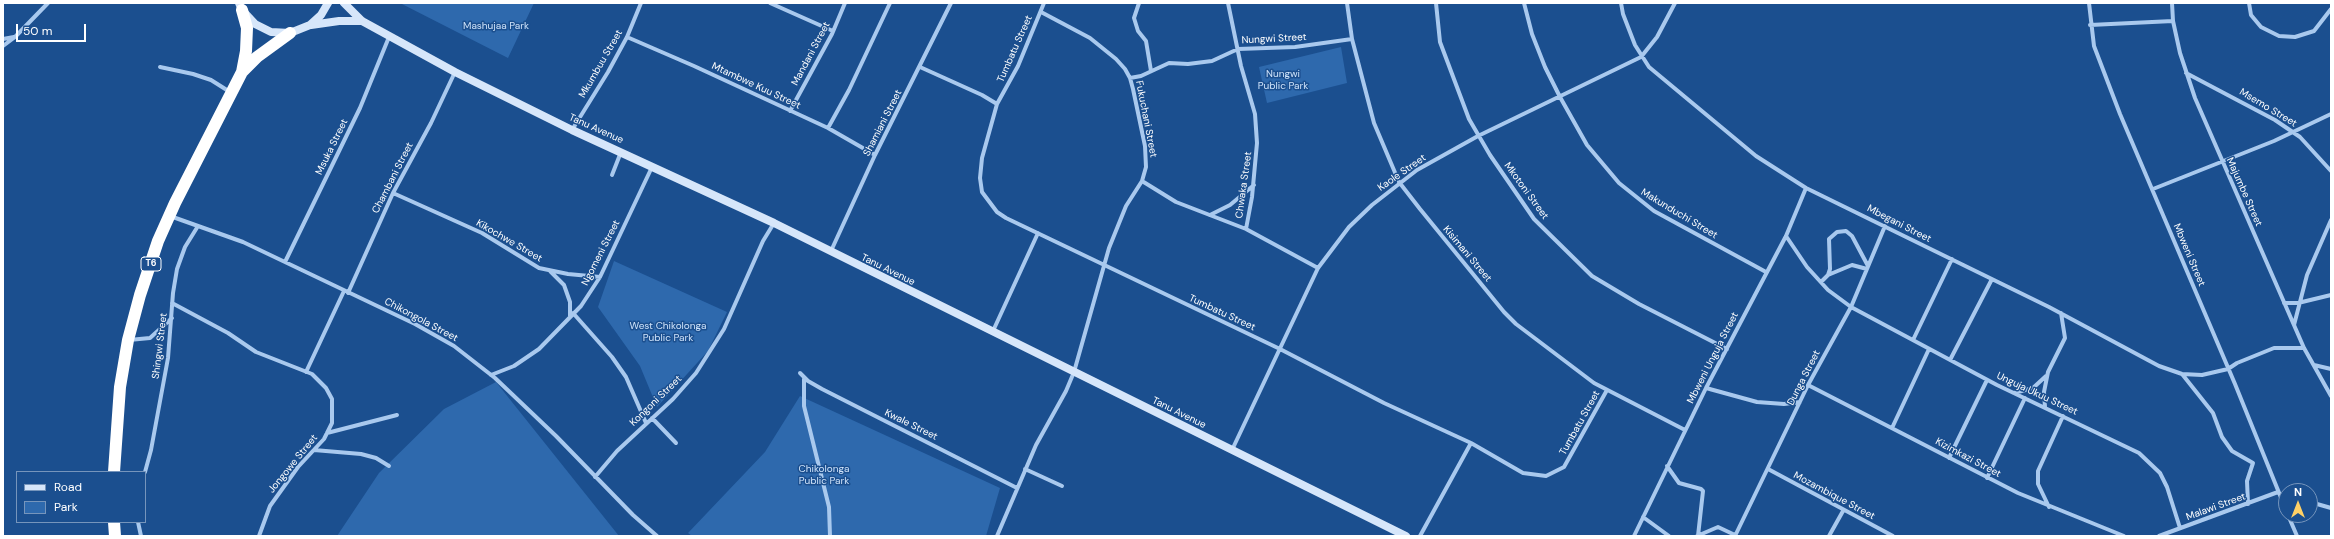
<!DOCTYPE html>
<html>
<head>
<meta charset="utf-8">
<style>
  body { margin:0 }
  #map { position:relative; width:2334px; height:539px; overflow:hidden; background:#1b4f8f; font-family:"DM Sans",sans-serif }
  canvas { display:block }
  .frame { position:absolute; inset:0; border:4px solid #fff; pointer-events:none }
  .legend { position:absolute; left:16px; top:471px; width:130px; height:52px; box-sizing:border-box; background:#1b4f8f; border:1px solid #7695bc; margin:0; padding:5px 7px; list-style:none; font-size:12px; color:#fff }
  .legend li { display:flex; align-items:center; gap:8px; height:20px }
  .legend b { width:20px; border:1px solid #7695bc }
  .north { position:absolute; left:2278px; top:483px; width:40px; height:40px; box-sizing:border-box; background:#1b4f8f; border:1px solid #7695bc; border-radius:50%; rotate:0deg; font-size:11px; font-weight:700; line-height:16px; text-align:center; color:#fff }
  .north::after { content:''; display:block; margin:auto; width:14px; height:18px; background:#ffd166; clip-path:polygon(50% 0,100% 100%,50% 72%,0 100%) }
  .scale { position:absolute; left:16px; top:24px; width:70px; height:18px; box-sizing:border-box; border:2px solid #fff; border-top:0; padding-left:5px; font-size:12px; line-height:14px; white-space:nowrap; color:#fff; -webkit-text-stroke:3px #1b4f8f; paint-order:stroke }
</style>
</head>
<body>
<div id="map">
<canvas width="2334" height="539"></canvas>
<div class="frame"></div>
<ul class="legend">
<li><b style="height:5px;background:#d6e6fa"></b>Road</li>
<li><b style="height:11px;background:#2e69ad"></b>Park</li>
</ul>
<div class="north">N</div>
<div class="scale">50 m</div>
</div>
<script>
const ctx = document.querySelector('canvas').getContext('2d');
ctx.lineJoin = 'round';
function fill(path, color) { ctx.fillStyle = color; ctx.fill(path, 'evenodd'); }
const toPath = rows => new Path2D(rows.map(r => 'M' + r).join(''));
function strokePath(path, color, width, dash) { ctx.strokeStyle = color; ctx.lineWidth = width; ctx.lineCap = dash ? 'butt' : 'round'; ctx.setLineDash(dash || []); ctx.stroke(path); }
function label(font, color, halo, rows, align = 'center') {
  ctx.font = font + ' "DM Sans",sans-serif'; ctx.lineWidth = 3; ctx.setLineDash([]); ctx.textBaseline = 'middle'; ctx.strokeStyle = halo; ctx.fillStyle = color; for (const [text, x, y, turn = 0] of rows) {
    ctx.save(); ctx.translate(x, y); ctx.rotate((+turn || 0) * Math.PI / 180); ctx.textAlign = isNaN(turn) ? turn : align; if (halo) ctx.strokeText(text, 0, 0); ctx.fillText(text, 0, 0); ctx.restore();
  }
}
fill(toPath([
  [400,3,534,3,508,58],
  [1341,47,1347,83,1267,103,1259,67],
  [614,261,727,312,708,351,657,407,640,366,598,307],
  [496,382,619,536,337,536,379,473,444,409],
  [800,396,1000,488,986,536,692,536,688,533,765,452]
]), '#2e69ad');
strokePath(toPath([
  [770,3,833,31],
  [1044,3,1018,66,997,104,982,158,980,178,982,192,997,212,1006,218,1280,349,1384,403,1471,443,1523,473,1546,476,1564,467,1607,390],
  [1139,3,1134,18,1138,31,1146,41,1151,71],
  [1228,3,1241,66,1255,114,1257,143,1252,197,1246,229],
  [1347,3,1352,39,1374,123,1399,182,1420,209,1504,312,1516,324,1594,383,1685,430],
  [1436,3,1440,42,1469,119,1490,155,1534,219,1592,276,1639,304,1727,349],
  [1524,3,1532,34,1545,67,1560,97,1587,145,1619,183,1654,211,1766,272],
  [1621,3,1623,14,1635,45,1649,67,1756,156,1806,188,2049,307,2159,366,2182,374,2202,375,2228,369,2237,363,2274,348,2304,348],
  [2089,3,2094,46,2120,114,2235,384,2286,510],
  [2172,3,2173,21,2180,53,2195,98,2304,348,2331,396],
  [2249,3,2251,15,2261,27,2279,36,2295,37,2314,31,2331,9],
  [2090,25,2173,21],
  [627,37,694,66,828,128,875,155],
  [3,39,14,37],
  [3,46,15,37,48,3],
  [160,67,193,74,211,80,230,92],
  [920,67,982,95,997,104],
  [2186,73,2275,120,2300,137,2331,171],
  [1130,78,1141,76,1169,63,1188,64,1212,61,1238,49,1295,47,1352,39],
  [790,111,832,34,845,3],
  [828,128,849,90,890,3],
  [572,130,608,72,627,37,641,3],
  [612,175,621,152],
  [1142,181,1176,202,1246,229,1318,268],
  [2153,189,2274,141,2331,114],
  [393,193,482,233,539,268,568,274,600,277],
  [1210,215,1230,205,1254,185],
  [170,216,243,242,415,324,454,346,495,378,556,436,633,515,657,536],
  [1786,236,1807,267,1828,290,1851,307,1997,385,2139,453,2160,473,2167,487,2180,528],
  [831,251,875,155,951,3],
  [285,262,360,108,389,37],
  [550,271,564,285,570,302,570,316],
  [1828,275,1852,265,1867,269],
  [1821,282,1828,275,1830,269,1829,239,1837,232,1846,231,1852,236,1868,266],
  [348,293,393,193,431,123,455,72],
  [172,303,228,333,256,352,312,374,326,388,332,399,332,423,324,439,298,467,270,506,259,536],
  [2284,303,2298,303,2331,295],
  [573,313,612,357,626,377,646,423],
  [2294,325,2307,275,2331,220],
  [993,331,1038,233],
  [129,340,150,338,172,318],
  [1913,340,1952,259],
  [1950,360,1992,279],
  [2314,365,2331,369],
  [306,372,344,291],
  [800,373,808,381,822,389,1017,488],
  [2182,374,2213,413,2222,437,2232,451,2253,463,2247,481,2248,504],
  [491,375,514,366,539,349,581,306,600,277,652,167],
  [804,379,804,406,829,507,830,536],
  [1808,385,2018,493,2124,536],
  [1706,388,1757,402,1784,404,1800,402],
  [2014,393,2033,388,2046,376],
  [2045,407,2044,392,2048,372,2065,338,2061,313],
  [652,418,676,443],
  [1892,428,1929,349],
  [327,433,397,415],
  [314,450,361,454,376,458,389,466],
  [1232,450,1318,268,1349,227,1372,205,1417,170,1478,136,1641,57,1657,37,1675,3],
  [1949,458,1987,380],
  [1667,466,1679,483,1701,489,1703,491,1698,536],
  [1025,469,1062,486],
  [1768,469,1893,536],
  [145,472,151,450,168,358,173,293,177,269,185,247,198,226],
  [595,477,617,451,673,399,696,373,724,329,763,241,774,223],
  [1987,478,2025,398],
  [2310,502,2331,508],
  [2049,507,2038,484,2038,471,2063,416],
  [2288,515,2297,536],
  [1643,517,1669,536],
  [138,522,141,536],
  [997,536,1036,445,1066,391,1074,372,1109,248,1126,206,1142,181,1146,167,1145,146,1133,89,1130,78,1125,69,1116,59,1090,38,1041,12],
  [1420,536,1471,443],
  [1634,536,1706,388,1786,236,1806,188],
  [1697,536,1718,527,1735,535],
  [1735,536,1808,385,1851,307,1885,226],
  [1829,536,1843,511],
  [2159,536,2278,492]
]), '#a9c9ee', 4);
strokePath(toPath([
  [239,3,242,10,255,24,271,32,290,33,310,25,321,15,328,3],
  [344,3,362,21,455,72,572,130,774,223,1406,536],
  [311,25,339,21,362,21]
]), '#d6e6fa', 8);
strokePath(toPath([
  [242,72,257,57,290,33],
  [114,472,120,387,128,340,140,295,158,241,175,203,242,72,246,51,247,28,242,10],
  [114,522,115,536]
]), '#fff', 12);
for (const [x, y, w] of [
  [151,264,20]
]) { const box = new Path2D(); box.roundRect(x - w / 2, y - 7, w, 14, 3); ctx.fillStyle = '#1b4f8f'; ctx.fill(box); strokePath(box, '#fff', 1); }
label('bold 9px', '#fff', null, [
  ["T6",151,264]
]);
label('10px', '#cfe3fa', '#1b4f8f', [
  ["Mashujaa Park",496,26],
  ["Nungwi",1283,74],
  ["Public Park",1283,86],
  ["West Chikolonga",668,326],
  ["Public Park",668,338],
  ["Chikolonga",824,469],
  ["Public Park",824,481]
]);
label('10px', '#fff', '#1b4f8f', [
  ["Nungwi Street",1274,39,-3],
  ["Tumbatu Street",1015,49,-66],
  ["Mandani Street",811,54,-62],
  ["Mkumbuu Street",601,64,-60],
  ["Mtambwe Kuu Street",756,86,25],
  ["Msemo Street",2268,108,31],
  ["Fukuchani Street",1146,119,79],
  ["Shamiani Street",883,123,-63],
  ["Tanu Avenue",596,129,24],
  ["Msuka Street",332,147,-64],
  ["Kaole Street",1402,173,-35],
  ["Chambani Street",393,178,-63],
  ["Chwaka Street",1244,185,-82],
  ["Mkotoni Street",1526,191,54],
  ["Majumbe Street",2244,192,66],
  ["Makunduchi Street",1679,214,31],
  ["Mbegani Street",1899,224,27],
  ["Kikochwe Street",509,241,30],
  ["Ngomeni Street",601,253,-63],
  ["Kisimani Street",1467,254,50],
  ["Mbweni Street",2189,255,67],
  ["Tanu Avenue",888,270,26],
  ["Tumbatu Street",1222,313,25],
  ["Chikongola Street",421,320,28],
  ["Shingwi Street",160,346,-83],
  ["Mbweni Unguja Street",1713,358,-63],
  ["Dunga Street",1804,378,-63],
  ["Unguja Ukuu Street",2037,394,25],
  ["Kongoni Street",656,401,-44],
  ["Tanu Avenue",1179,413,26],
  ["Tumbatu Street",1580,423,-61],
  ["Kwale Street",911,425,26],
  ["Kizimkazi Street",1968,458,28],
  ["Jongowe Street",293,464,-51],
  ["Mozambique Street",1834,496,28],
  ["Malawi Street",2216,507,-20]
]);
</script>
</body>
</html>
